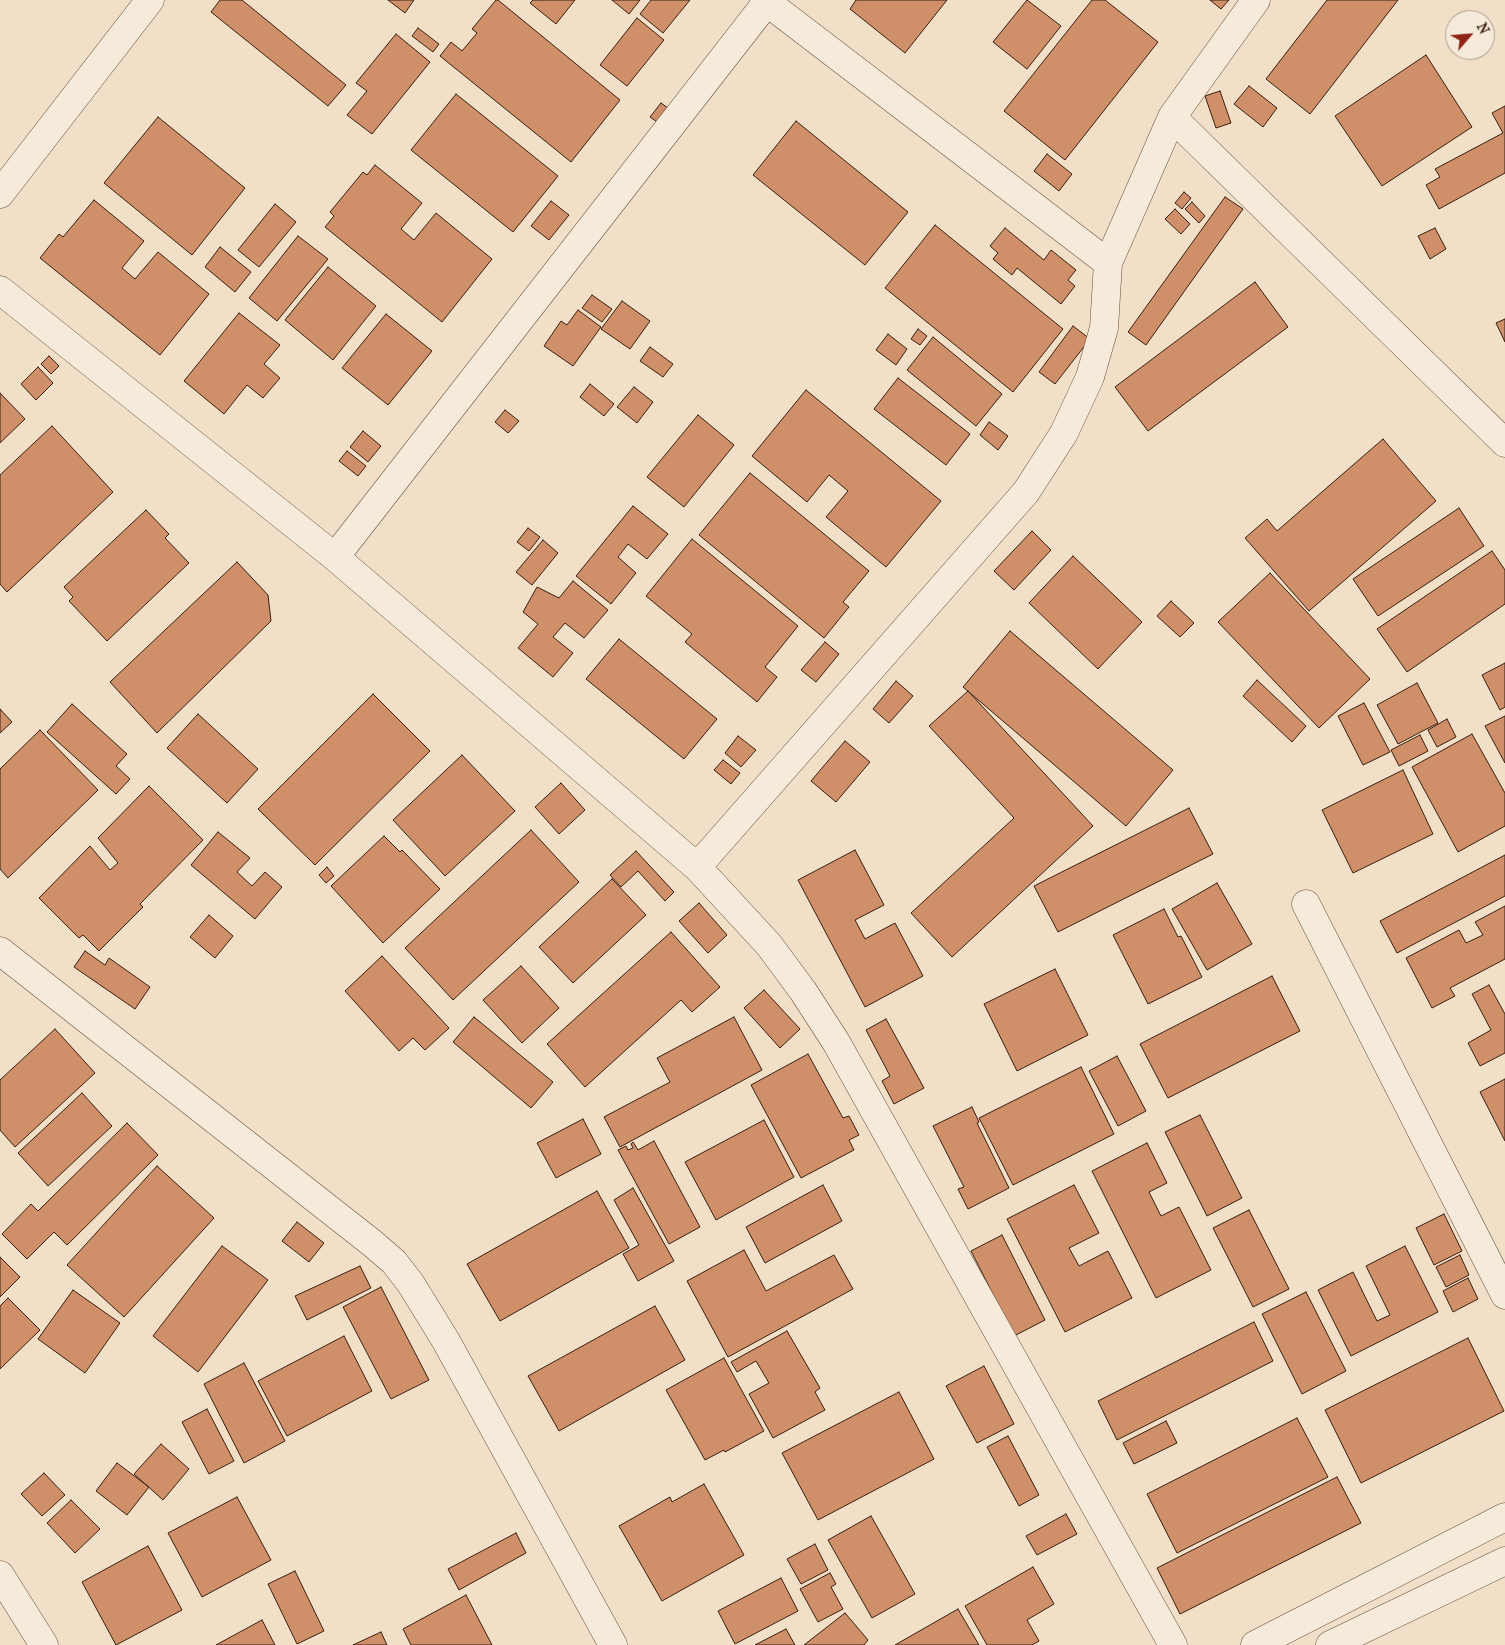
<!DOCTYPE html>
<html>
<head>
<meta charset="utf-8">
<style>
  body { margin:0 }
  #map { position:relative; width:1505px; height:1645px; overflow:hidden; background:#f1e0c7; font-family:"IM FELL French Canon",serif }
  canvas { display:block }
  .north { position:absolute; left:1445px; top:10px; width:50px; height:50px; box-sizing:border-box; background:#f6ebdb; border:1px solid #aa998a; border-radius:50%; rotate:63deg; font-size:14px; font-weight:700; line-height:20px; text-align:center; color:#391e10 }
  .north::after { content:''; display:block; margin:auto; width:18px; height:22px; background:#8f2418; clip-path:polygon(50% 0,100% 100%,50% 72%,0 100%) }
</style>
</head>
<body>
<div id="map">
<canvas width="1505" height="1645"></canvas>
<div class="north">N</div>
</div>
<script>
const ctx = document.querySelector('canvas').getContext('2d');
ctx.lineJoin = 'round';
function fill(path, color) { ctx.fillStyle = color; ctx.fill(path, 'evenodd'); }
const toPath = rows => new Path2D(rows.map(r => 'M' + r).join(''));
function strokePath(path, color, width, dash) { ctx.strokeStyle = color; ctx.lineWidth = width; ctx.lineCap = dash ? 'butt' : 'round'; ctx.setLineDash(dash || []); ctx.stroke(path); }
const building = toPath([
  [220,0,242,0,346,85,328,106,211,12,220,0],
  [388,0,414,0,405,13,388,0],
  [496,0,498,0,620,100,571,162,440,56,451,42,462,51,477,33,472,29,496,0],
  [533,0,575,0,556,24,530,3,533,0],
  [612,0,640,0,629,14,612,0],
  [651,0,690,0,663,33,640,14,651,0],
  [856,0,947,0,905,53,850,9,856,0],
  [1027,0,1061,26,1027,69,993,42,1027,0],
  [1092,0,1105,0,1158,42,1065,160,1004,111,1092,0],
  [1210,0,1229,0,1221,9,1210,0],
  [1327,0,1398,0,1310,114,1266,79,1327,0],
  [637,18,664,40,627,86,600,65,637,18],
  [418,28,439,44,433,52,412,36,418,28],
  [396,34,430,62,372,134,347,115,367,91,356,83,396,34],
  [1426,55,1472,127,1382,186,1335,116,1426,55],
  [1249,86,1277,108,1263,127,1234,104,1249,86],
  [1220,91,1231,123,1216,128,1205,96,1220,91],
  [456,94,558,176,513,232,411,150,456,94],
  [661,103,668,108,657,122,650,117,661,103],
  [1505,106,1505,173,1439,209,1426,185,1440,177,1435,169,1503,133,1492,113,1505,106],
  [158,117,245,188,192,255,104,183,158,117],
  [796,121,908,212,865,265,753,175,796,121],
  [1047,154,1072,174,1059,191,1034,171,1047,154],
  [375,165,422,203,401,229,414,240,436,213,492,259,442,322,325,227,334,216,330,212,363,172,367,175,375,165],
  [1184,192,1191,198,1182,209,1175,203,1184,192],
  [1225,197,1243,209,1146,345,1128,332,1225,197],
  [94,200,144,241,122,268,135,279,158,252,209,294,160,355,40,258,59,234,63,237,94,200],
  [551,201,569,215,549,240,531,226,551,201],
  [1192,202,1205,216,1199,223,1185,209,1192,202],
  [275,204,296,222,259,267,238,250,275,204],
  [1175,209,1190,224,1181,234,1165,219,1175,209],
  [935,225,1063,329,1013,392,885,288,935,225],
  [1005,228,1044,260,1051,250,1076,270,1068,280,1075,286,1061,304,1017,268,1012,275,993,259,998,253,990,246,1005,228],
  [1435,228,1446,249,1430,259,1418,236,1435,228],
  [298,236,328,259,277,321,249,298,298,236],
  [220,247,251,272,235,292,205,267,220,247],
  [328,267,376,306,333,360,285,320,328,267],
  [1255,282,1288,327,1148,431,1115,387,1255,282],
  [592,295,612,309,602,322,582,308,592,295],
  [622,301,650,321,630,349,601,329,622,301],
  [578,310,601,327,573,366,544,346,561,321,567,325,578,310],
  [239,313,280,345,264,364,280,378,263,398,247,385,224,414,184,381,239,313],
  [386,314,432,351,388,405,342,368,386,314],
  [1505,319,1505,342,1496,323,1505,319],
  [1073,326,1090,339,1055,384,1039,372,1073,326],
  [918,329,927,336,920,345,911,339,918,329],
  [888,334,907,349,896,365,876,350,888,334],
  [933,337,1002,394,976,426,907,370,933,337],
  [650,347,673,364,663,377,640,361,650,347],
  [49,356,59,366,51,374,41,364,49,356],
  [38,367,53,383,36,400,21,384,38,367],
  [898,378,970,434,946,465,874,409,898,378],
  [590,384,614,404,604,416,580,397,590,384],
  [634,387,653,402,637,423,617,407,634,387],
  [806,390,941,501,886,567,826,517,848,491,829,475,807,502,752,456,806,390],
  [0,393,25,419,0,443,0,393],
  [505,410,519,421,508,433,495,422,505,410],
  [698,415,734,445,684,507,647,477,698,415],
  [989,422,1008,436,998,450,980,435,989,422],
  [52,426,113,492,7,592,0,584,0,475,52,426],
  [363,431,381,446,368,462,350,447,363,431],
  [1383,439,1436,501,1309,611,1245,538,1267,519,1277,531,1383,439],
  [347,451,366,466,358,476,339,461,347,451],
  [750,473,869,571,843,602,849,607,824,638,699,535,750,473],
  [633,506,668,534,647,559,628,544,618,557,636,573,611,604,576,576,633,506],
  [1459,508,1484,546,1378,616,1353,579,1459,508],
  [146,510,169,534,165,538,189,563,107,641,69,601,73,597,64,587,146,510],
  [528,528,540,537,529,551,517,542,528,528],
  [1032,531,1051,550,1014,590,994,571,1032,531],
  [692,539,798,626,765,667,777,677,757,702,685,642,692,634,646,596,692,539],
  [543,540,558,553,532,585,516,572,543,540],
  [1492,551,1505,570,1505,604,1407,672,1377,629,1492,551],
  [1073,556,1142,622,1098,669,1029,603,1073,556],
  [237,562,268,595,271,621,157,733,110,682,237,562],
  [1270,573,1370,679,1319,728,1218,622,1270,573],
  [573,581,608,610,584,638,565,623,553,637,573,653,553,677,518,648,538,624,523,612,537,587,559,598,573,581],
  [1171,601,1194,623,1180,637,1157,616,1171,601],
  [1010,631,1173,770,1126,826,963,687,1010,631],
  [619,639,717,719,684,759,586,679,619,639],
  [825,642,839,654,816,682,801,670,825,642],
  [1505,663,1505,707,1500,710,1482,675,1505,663],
  [1257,680,1306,726,1292,742,1243,696,1257,680],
  [896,681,913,696,889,723,873,709,896,681],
  [1417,683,1438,723,1398,744,1377,705,1417,683],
  [968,691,1093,826,952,957,911,913,1014,818,929,726,968,691],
  [373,694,430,751,315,865,258,809,373,694],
  [1364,703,1390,752,1363,765,1338,716,1364,703],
  [72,704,127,754,116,766,130,779,116,794,47,732,72,704],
  [0,709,12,722,0,733,0,709],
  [198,714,258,769,227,803,167,748,198,714],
  [1505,716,1505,763,1485,726,1505,716],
  [1447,719,1456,737,1437,747,1428,730,1447,719],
  [40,730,98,790,8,878,0,869,0,769,40,730],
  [1472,734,1505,793,1505,826,1458,852,1412,767,1472,734],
  [1420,735,1428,751,1399,766,1391,750,1420,735],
  [738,736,756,750,741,767,725,753,738,736],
  [845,741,870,762,836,802,811,781,845,741],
  [462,755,515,811,445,876,393,820,462,755],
  [723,760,740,773,731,784,714,770,723,760],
  [1403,770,1433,834,1353,873,1322,810,1403,770],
  [561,783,585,810,559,834,535,807,561,783],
  [149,786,203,840,140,904,143,907,99,951,83,935,79,938,39,898,90,846,110,870,118,863,98,838,149,786],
  [1189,808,1213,854,1058,932,1034,886,1189,808],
  [531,830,579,882,453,1000,405,948,531,830],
  [218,832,250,858,237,872,252,886,265,872,282,887,255,919,191,865,218,832],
  [384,836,400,852,402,850,440,889,383,943,331,886,384,836],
  [855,850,884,905,855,920,865,939,895,923,923,976,865,1007,798,880,855,850],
  [636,851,674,892,665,901,638,871,621,887,610,875,636,851],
  [1505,855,1505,896,1397,953,1380,921,1505,855],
  [327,867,334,876,326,883,319,875,327,867],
  [612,879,646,915,573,983,539,947,612,879],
  [1217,883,1252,944,1207,970,1172,909,1217,883],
  [699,903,727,935,708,953,679,921,699,903],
  [1505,906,1505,959,1450,988,1455,996,1432,1008,1406,958,1459,930,1466,943,1483,935,1475,922,1505,906],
  [1164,909,1178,937,1181,936,1202,977,1148,1004,1113,935,1164,909],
  [209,915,233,936,215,958,190,937,209,915],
  [671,932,720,987,692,1012,681,1000,585,1087,547,1044,671,932],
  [85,951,105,965,109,958,150,987,135,1009,74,967,85,951],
  [382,956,449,1028,425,1050,413,1038,399,1051,345,991,382,956],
  [521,966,559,1008,522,1043,483,1000,521,966],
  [1055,969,1088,1035,1017,1071,984,1004,1055,969],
  [1272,976,1300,1031,1168,1098,1140,1044,1272,976],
  [1489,985,1505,1014,1505,1053,1480,1066,1468,1043,1491,1030,1472,994,1489,985],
  [764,990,800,1029,780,1048,744,1008,764,990],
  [474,1017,553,1082,531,1108,453,1042,474,1017],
  [734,1017,762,1070,620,1147,604,1117,670,1082,657,1058,734,1017],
  [886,1019,924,1088,894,1104,882,1081,890,1076,866,1030,886,1019],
  [55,1029,95,1073,15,1147,0,1130,0,1080,55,1029],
  [808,1054,843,1118,849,1116,859,1135,849,1140,854,1150,801,1178,751,1085,808,1054],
  [1117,1056,1146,1111,1118,1126,1089,1071,1117,1056],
  [1081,1067,1114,1134,1013,1185,979,1118,1081,1067],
  [1505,1079,1505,1141,1480,1092,1505,1079],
  [82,1093,112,1126,48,1186,18,1153,82,1093],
  [972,1107,979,1122,977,1123,1009,1188,968,1209,958,1189,964,1187,933,1126,972,1107],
  [1200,1115,1242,1198,1207,1216,1165,1132,1200,1115],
  [583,1119,601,1154,556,1178,537,1143,583,1119],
  [764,1120,794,1177,716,1220,685,1162,764,1120],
  [127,1123,158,1155,67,1245,54,1232,27,1259,2,1234,31,1204,38,1211,127,1123],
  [654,1141,700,1227,669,1244,618,1150,626,1146,628,1150,633,1148,631,1144,633,1142,638,1150,654,1141],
  [1147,1143,1167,1183,1149,1192,1161,1216,1179,1207,1211,1270,1156,1298,1092,1171,1147,1143],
  [157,1166,214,1218,124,1317,67,1265,157,1166],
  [823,1185,842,1221,765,1263,746,1227,823,1185],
  [1074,1185,1099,1233,1069,1248,1079,1266,1108,1251,1132,1298,1065,1332,1007,1219,1074,1185],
  [633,1188,674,1261,638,1281,623,1254,639,1245,614,1200,633,1188],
  [597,1191,629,1248,500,1321,467,1264,597,1191],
  [1249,1210,1289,1289,1253,1307,1213,1228,1249,1210],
  [1444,1214,1462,1251,1434,1265,1416,1228,1444,1214],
  [297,1222,324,1243,309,1262,282,1241,297,1222],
  [1002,1235,1045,1320,1014,1336,971,1251,1002,1235],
  [222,1246,268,1280,198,1372,153,1336,222,1246],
  [1405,1246,1438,1312,1351,1356,1318,1290,1353,1272,1377,1321,1390,1315,1366,1266,1405,1246],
  [744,1250,766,1291,834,1255,853,1289,728,1357,687,1281,744,1250],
  [1460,1255,1469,1275,1446,1287,1436,1267,1460,1255],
  [0,1257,20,1277,0,1297,0,1257],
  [360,1266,371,1288,307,1320,295,1296,360,1266],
  [1468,1278,1478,1299,1453,1312,1443,1291,1468,1278],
  [381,1287,429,1380,391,1399,343,1307,381,1287],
  [73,1290,120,1323,85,1373,38,1339,73,1290],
  [1306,1292,1346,1371,1302,1394,1262,1314,1306,1292],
  [8,1298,40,1330,0,1369,0,1306,8,1298],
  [655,1306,685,1360,559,1431,528,1376,655,1306],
  [1254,1322,1273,1361,1117,1440,1098,1401,1254,1322],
  [787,1331,820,1388,815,1392,825,1410,773,1438,749,1394,769,1383,756,1361,737,1372,731,1362,787,1331],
  [344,1336,372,1391,287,1436,258,1381,344,1336],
  [1468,1338,1504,1411,1361,1483,1325,1410,1468,1338],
  [724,1358,764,1431,725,1452,724,1450,705,1460,666,1390,724,1358],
  [244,1363,285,1441,244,1463,204,1384,244,1363],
  [984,1366,1014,1424,977,1443,946,1386,984,1366],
  [899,1392,934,1459,818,1520,782,1453,899,1392],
  [207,1409,234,1461,209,1474,182,1422,207,1409],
  [1297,1418,1328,1477,1177,1553,1147,1494,1297,1418],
  [1166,1421,1177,1443,1134,1464,1123,1443,1166,1421],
  [1008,1436,1039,1495,1019,1506,987,1447,1008,1436],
  [161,1444,189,1469,163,1500,134,1474,161,1444],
  [117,1463,149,1487,127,1515,96,1491,117,1463],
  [44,1473,65,1495,42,1516,21,1494,44,1473],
  [1337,1477,1361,1523,1180,1614,1157,1568,1337,1477],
  [704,1484,744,1555,662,1601,619,1526,670,1497,672,1502,704,1484],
  [237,1497,271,1560,202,1597,168,1533,237,1497],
  [71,1500,100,1529,75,1553,47,1523,71,1500],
  [1066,1514,1077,1534,1037,1555,1026,1536,1066,1514],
  [871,1516,915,1594,872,1618,828,1540,871,1516],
  [516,1533,526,1553,459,1590,448,1569,516,1533],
  [815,1544,828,1570,801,1584,787,1559,815,1544],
  [148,1546,182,1610,116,1645,82,1582,148,1546],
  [1033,1567,1054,1604,1027,1620,1039,1641,1032,1645,987,1645,965,1606,1033,1567],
  [295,1571,324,1631,297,1644,268,1584,295,1571],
  [830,1573,836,1584,831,1587,843,1609,818,1622,800,1589,830,1573],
  [781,1578,798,1611,735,1644,718,1611,781,1578],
  [466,1595,492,1645,411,1645,403,1629,466,1595],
  [958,1609,979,1645,895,1645,958,1609],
  [845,1613,868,1640,864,1645,804,1645,845,1613],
  [262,1620,275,1645,216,1645,262,1620],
  [786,1629,795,1645,755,1645,786,1629],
  [381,1632,387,1645,353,1645,381,1632]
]);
fill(building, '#cf9069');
strokePath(building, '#391e10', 1);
const street = toPath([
  [764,0,1108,263],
  [1172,117,1256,0],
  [0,194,150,0],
  [0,290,335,557,697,867,769,945,803,991,836,1042,1173,1645],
  [335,557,767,2],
  [697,867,1026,492,1064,433,1090,377,1104,328,1108,263,1172,117,1505,443],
  [1306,904,1505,1295],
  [0,951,372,1243,394,1262,411,1284,446,1341,613,1645],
  [0,1575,44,1645],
  [1255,1645,1505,1517],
  [1330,1645,1505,1561]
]);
strokePath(street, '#674e3e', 29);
strokePath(street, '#f6ebdb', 28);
</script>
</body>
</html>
